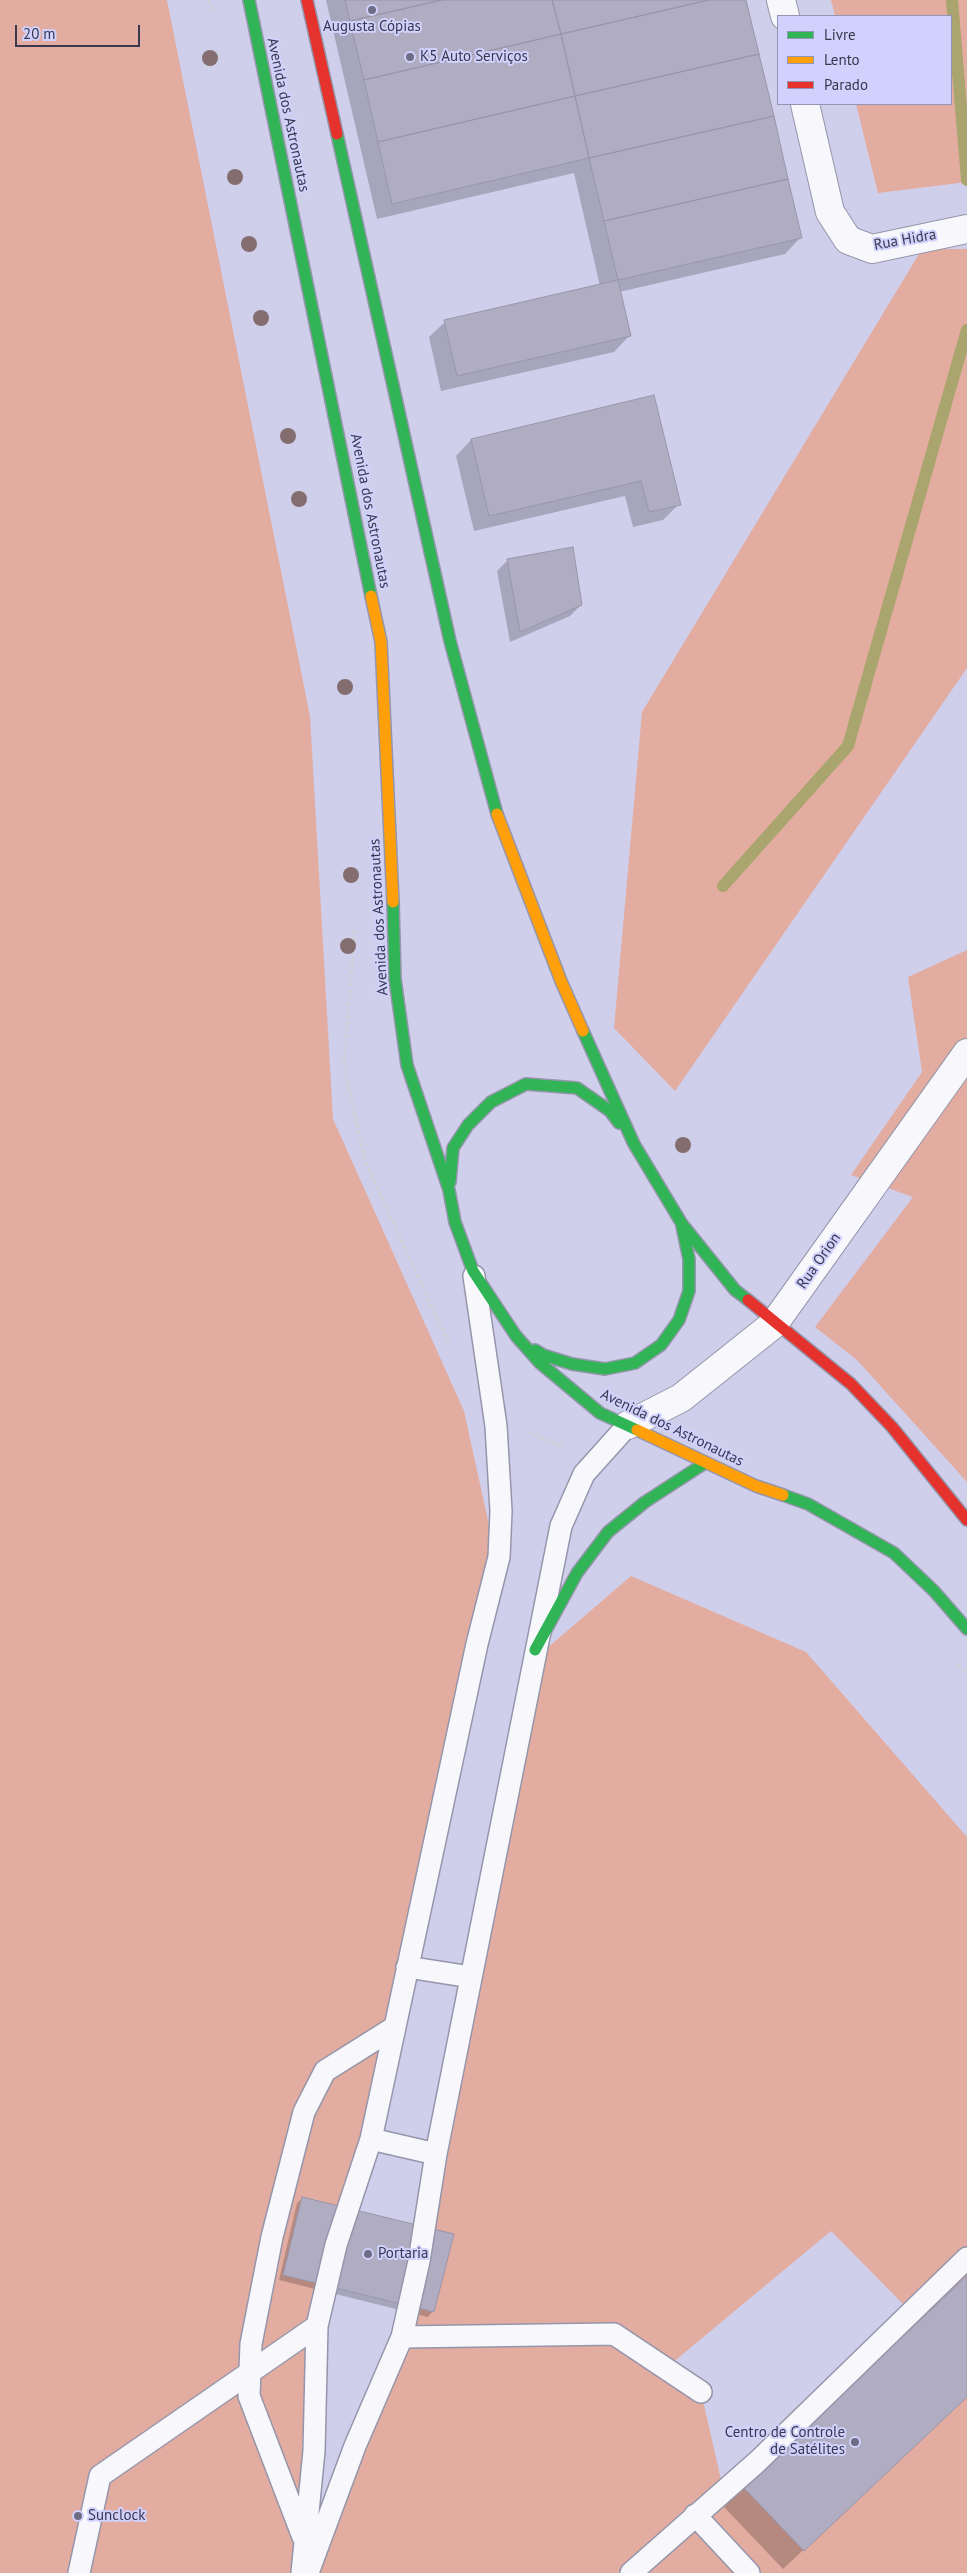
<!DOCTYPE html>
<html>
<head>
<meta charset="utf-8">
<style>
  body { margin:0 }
  #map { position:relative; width:967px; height:2573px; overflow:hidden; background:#cfcfeb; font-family:"PT Sans",sans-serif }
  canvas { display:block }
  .legend { position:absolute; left:777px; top:15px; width:175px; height:90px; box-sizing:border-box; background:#d0d1fc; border:1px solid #9494b6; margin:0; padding:6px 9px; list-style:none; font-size:15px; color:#39384e }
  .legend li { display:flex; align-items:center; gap:10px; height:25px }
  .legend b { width:25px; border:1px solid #9494b6 }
  .scale { position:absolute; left:15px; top:25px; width:125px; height:22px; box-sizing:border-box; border:2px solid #39384e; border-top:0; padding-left:6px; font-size:15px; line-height:18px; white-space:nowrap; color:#39384e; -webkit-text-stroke:4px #d0d1fc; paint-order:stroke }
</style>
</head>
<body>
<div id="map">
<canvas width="967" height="2573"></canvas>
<ul class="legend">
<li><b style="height:6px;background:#30b455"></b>Livre</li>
<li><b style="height:6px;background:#ff9f0a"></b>Lento</li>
<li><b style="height:6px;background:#e5322d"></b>Parado</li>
</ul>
<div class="scale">20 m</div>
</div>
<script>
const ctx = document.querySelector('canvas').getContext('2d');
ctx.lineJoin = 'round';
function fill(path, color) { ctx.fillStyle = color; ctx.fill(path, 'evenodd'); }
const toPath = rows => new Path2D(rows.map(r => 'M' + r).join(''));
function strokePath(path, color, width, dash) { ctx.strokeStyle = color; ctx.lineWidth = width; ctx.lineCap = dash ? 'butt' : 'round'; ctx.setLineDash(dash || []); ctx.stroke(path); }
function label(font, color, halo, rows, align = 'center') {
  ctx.font = font + ' "PT Sans",sans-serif'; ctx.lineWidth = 4; ctx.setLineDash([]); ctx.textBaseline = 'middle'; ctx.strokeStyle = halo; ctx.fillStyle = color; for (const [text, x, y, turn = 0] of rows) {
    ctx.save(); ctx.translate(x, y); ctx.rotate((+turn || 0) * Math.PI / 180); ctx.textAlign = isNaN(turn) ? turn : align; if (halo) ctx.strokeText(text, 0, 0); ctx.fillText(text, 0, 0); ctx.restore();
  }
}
fill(toPath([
  [0,0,167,0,310,716,333,1119,464,1411,496,1557,317,2326,302,2573,0,2573],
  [831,0,967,0,967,182,878,193,856,104,951,104,951,16,835,16],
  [922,249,967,249,967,668,675,1091,614,1028,642,712],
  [967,950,967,1482,857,1360,815,1327,913,1197,851,1175,922,1072,908,977],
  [631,1576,806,1652,967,1837,967,2252,903,2304,831,2231,666,2368,701,2392,722,2484,967,2257,967,2573,308,2573,402,2337,538,1656]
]), '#e3aca0');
fill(toPath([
  [326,0,745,0,800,238,785,254,619,292,629,336,614,352,441,391,429,337,445,322,600,286,574,173,377,219],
  [653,396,679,504,663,520,633,527,625,496,474,531,456,456,471,440],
  [508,560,581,605,570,616,510,642,497,571],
  [303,2198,433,2311,428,2317,279,2280,297,2203],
  [967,2278,967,2396,783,2569,724,2507]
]), '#0003');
strokePath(toPath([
  [952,0,967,180],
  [723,886,848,746,967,330]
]), '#aaa56e', 12);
const building = toPath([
  [345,0,442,0,350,21,345,0],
  [442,0,552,0,561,34,364,80,350,21,442,0],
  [552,0,709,0,561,34,552,0],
  [709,0,746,0,759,54,575,96,561,34,709,0],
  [561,34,575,96,378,142,364,80,561,34],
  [759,54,774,116,589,158,575,96,759,54],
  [575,96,589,158,392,204,378,142,575,96],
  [774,116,788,179,604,221,589,158,774,116],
  [788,179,802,238,618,280,604,221,788,179],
  [618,280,631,336,457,376,444,320,618,280],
  [654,395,681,505,649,512,641,481,489,516,471,439,654,395],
  [573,547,582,605,520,632,507,559,573,547],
  [302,2197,454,2234,434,2312,283,2275,302,2197],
  [967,2276,967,2397,804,2551,743,2487,967,2276]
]);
fill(building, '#b0acc2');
strokePath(building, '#9995aa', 1);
const lane = toPath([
  [407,1967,471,1977],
  [371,2139,436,2154],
  [402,2337,614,2334,701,2392],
  [695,2515,749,2573],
  [303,2537,249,2396,251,2344,272,2237,304,2112,325,2071,395,2027],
  [309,2570,355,2446,402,2337,419,2261,436,2154,561,1526,584,1474,628,1425],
  [79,2573,100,2476,317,2326],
  [302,2573,314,2451,317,2326,336,2245,371,2139,477,1644,499,1557,501,1511,496,1426,474,1276],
  [631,2573,757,2462,967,2258]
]);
const street = toPath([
  [781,0,785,16],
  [805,104,830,212,848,240,872,249,967,229],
  [628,1425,681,1398,774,1324,967,1053]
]);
const fast = toPath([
  [249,0,371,596],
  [337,134,450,641,497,814],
  [393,902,395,979,407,1065,449,1190,455,1222,473,1271,516,1336,540,1363,600,1413,637,1430],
  [583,1031,634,1144,682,1224,735,1290,748,1300],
  [450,1182,453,1148,468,1125,491,1102,526,1084,577,1088,610,1111,619,1123],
  [535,1350,543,1355,572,1364,605,1369,635,1363,661,1345,679,1320,689,1291,689,1259,682,1226],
  [783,1495,808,1504,894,1553,934,1591,967,1629],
  [535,1650,577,1573,608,1532,645,1502,705,1463]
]);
const slow = toPath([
  [371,596,381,642,393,902],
  [497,814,561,981,583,1031],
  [637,1430,756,1486,783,1495]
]);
const jam = toPath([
  [307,0,337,134],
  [748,1300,851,1384,892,1427,967,1520]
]);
strokePath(lane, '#9595ab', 24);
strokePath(street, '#9595ab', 30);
strokePath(fast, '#9595ab', 14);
strokePath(slow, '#9595ab', 14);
strokePath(jam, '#9595ab', 14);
strokePath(toPath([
  [209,0,212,11],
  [355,931,344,1064,365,1161,449,1344],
  [528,1432,564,1447],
  [958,1664,967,1675]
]), '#d0d0d8', 3, [4, 2.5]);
strokePath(lane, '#f8f8fc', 21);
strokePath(street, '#f8f8fc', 28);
strokePath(fast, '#30b455', 11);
strokePath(slow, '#ff9f0a', 11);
strokePath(jam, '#e5322d', 11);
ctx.fillStyle = '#836d6f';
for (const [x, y] of [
  [210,58],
  [235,177],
  [249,244],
  [261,318],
  [288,436],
  [299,499],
  [345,687],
  [351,875],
  [348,946],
  [683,1145]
]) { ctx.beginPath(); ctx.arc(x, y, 8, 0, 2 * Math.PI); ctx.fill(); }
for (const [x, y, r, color] of [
  [372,10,5,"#6e6d85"],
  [410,57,5,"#6e6d85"],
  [368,2254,5,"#6e6d85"],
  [855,2442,5,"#6e6d85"],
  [78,2516,5,"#6e6d85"]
]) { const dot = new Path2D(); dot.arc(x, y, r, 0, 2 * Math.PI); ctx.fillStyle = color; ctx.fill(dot); strokePath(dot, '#d0d1fc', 2); }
label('15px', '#39384e', '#d0d1fc', [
  ["Augusta Cópias",372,27,"center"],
  ["K5 Auto Serviços",420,57],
  ["Portaria",378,2254],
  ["Centro de Controle",845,2433,"right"],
  ["de Satélites",845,2450,"right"],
  ["Sunclock",88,2516]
], 'left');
label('15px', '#39384e', '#d0d1fc', [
  ["Avenida dos Astronautas",288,115,78],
  ["Rua Hidra",905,240,-10],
  ["Avenida dos Astronautas",370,511,79],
  ["Avenida dos Astronautas",379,917,-93],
  ["Rua Orion",819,1261,-55],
  ["Avenida dos Astronautas",672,1428,26]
]);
</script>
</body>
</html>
